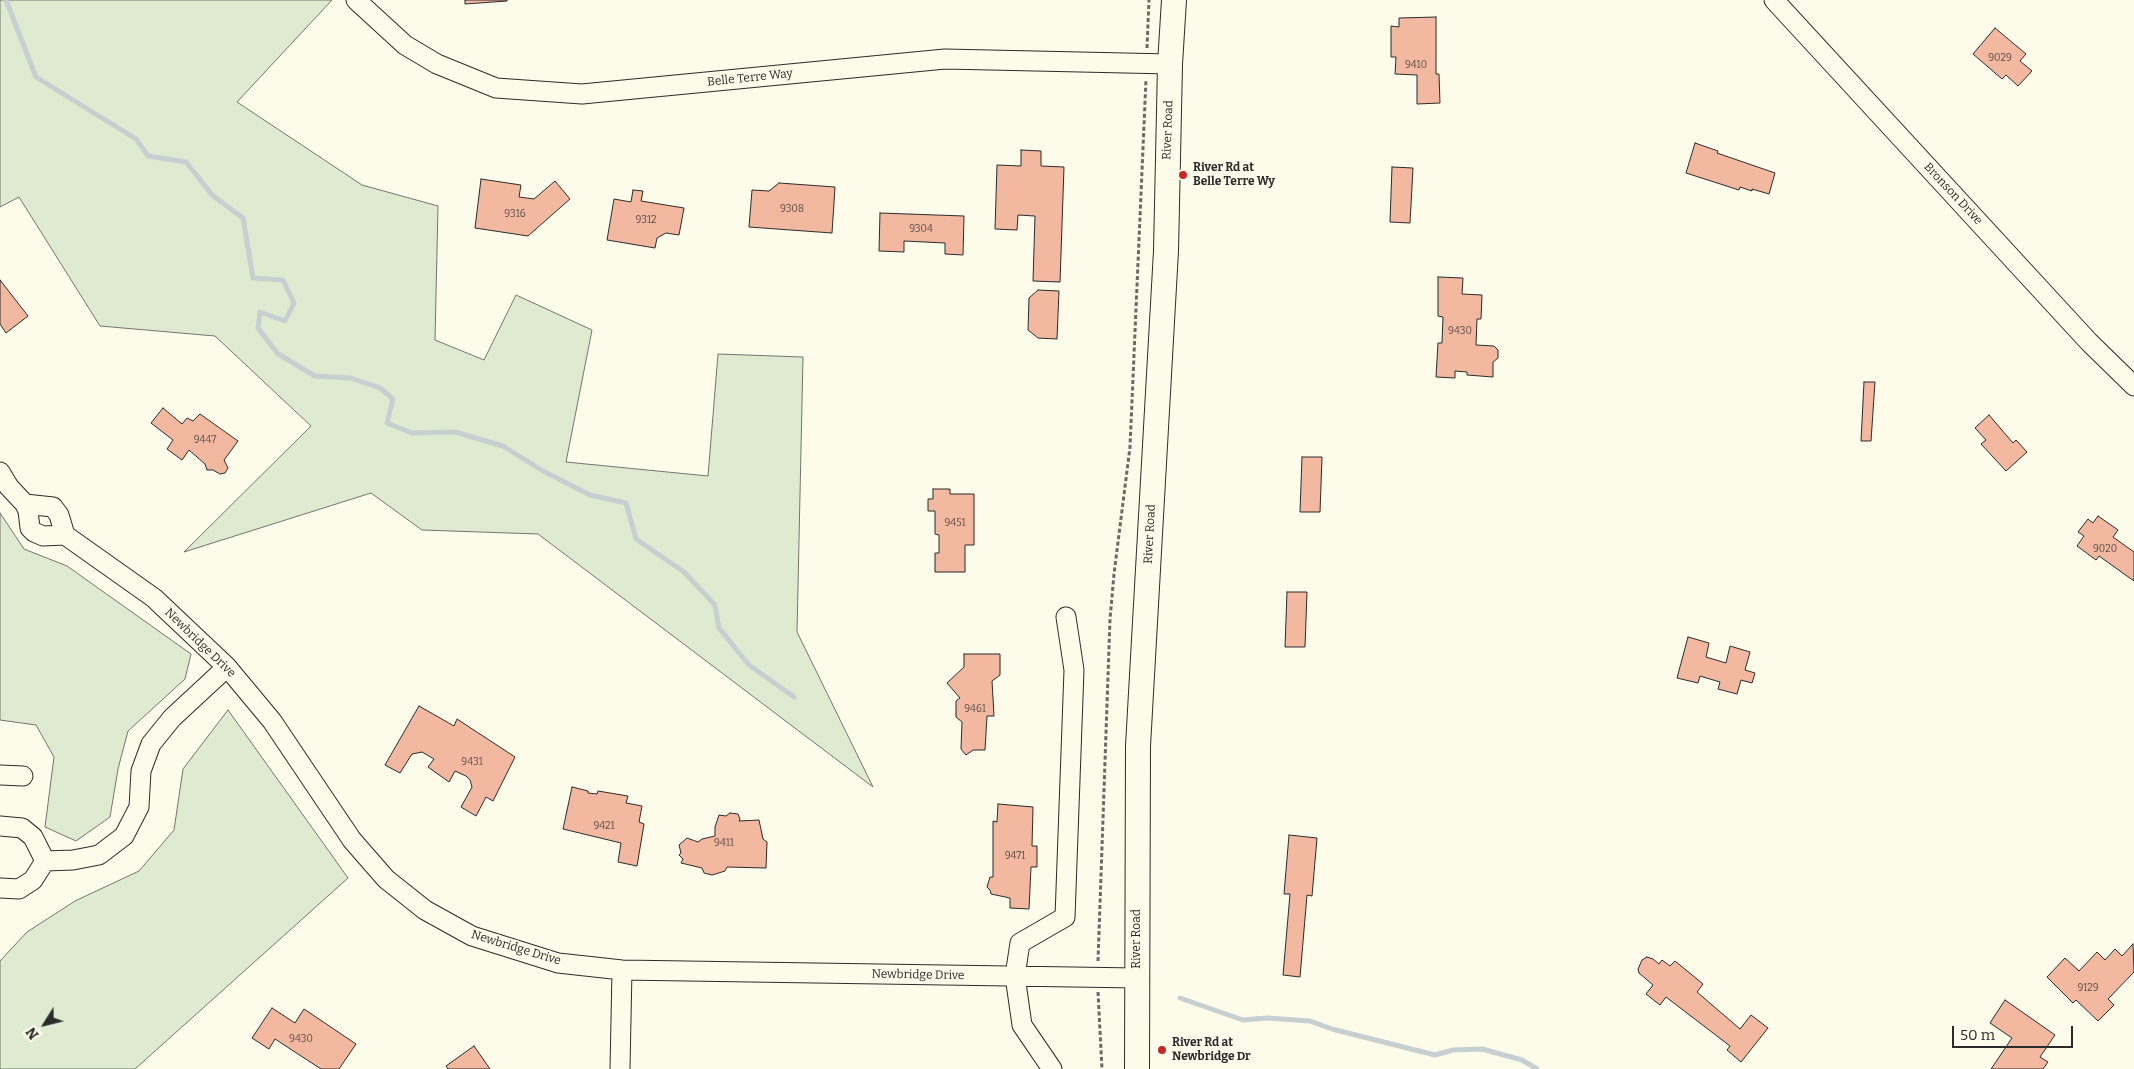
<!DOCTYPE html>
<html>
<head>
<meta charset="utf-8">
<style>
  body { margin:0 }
  #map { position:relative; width:2134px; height:1069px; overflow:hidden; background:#fdfbea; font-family:Bitter,serif }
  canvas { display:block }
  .north { position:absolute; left:20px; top:999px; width:50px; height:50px; -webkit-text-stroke:4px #fdfbea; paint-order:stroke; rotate:234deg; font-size:14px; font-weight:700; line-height:20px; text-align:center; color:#2b2b2b }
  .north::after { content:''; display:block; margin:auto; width:18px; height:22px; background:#2b2b2b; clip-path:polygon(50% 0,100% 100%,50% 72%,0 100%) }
  .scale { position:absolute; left:1952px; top:1026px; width:121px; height:22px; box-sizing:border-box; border:2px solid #2b2b2b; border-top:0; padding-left:6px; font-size:15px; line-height:18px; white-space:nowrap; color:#2b2b2b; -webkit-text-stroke:4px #fdfbea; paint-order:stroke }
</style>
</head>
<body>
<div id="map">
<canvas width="2134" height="1069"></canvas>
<div class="north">N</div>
<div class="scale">50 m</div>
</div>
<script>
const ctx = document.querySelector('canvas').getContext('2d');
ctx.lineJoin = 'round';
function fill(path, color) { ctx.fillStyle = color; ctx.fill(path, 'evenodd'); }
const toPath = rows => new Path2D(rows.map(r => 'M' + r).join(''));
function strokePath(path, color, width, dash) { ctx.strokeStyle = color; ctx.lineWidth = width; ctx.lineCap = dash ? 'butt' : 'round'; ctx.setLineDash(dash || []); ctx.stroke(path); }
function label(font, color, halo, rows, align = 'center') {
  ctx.font = font + ' Bitter,serif'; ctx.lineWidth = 4; ctx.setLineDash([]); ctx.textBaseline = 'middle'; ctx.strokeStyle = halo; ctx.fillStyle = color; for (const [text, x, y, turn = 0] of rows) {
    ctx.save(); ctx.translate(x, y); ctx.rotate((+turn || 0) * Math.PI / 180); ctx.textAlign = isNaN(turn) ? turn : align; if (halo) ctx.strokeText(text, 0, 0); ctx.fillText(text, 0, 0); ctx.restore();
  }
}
const green = toPath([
  [0,0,332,0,237,102,362,185,438,206,435,340,484,360,516,295,592,330,566,462,708,476,718,354,803,357,797,632,873,787,538,534,422,530,371,493,184,552,311,426,215,336,100,326,19,197,0,207,0,0],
  [0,513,24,549,67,566,191,654,185,679,128,731,118,769,110,817,76,841,45,827,54,757,36,725,0,720,0,513],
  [228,710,348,878,135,1069,0,1069,0,961,27,932,75,901,139,871,174,830,183,769,228,710]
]);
fill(green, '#deebd1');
strokePath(green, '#74746e', 1);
strokePath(toPath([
  [6,0,36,77,136,139,148,156,186,162,212,195,243,218,253,278,283,280,294,303,285,321,260,312,258,328,278,354,315,376,351,378,380,388,393,399,387,423,412,433,455,432,503,446,543,471,590,495,626,503,636,539,684,572,715,605,719,628,749,665,794,697],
  [1180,998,1243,1020,1267,1018,1310,1021,1332,1029,1435,1055,1453,1050,1482,1049,1522,1060,1537,1069]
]), '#c7d0d0', 5);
const building = toPath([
  [465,0,507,0,507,1,465,4,465,0],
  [1436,17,1436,74,1439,74,1440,103,1417,104,1417,75,1395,74,1396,57,1391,57,1391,26,1399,27,1399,18,1436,17],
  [1995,28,2026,54,2020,61,2032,71,2018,86,2006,75,2002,79,1973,54,1995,28],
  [1695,143,1718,151,1717,153,1775,173,1769,194,1752,189,1752,191,1740,187,1739,190,1686,173,1695,143],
  [1021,150,1041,151,1041,166,1064,167,1060,282,1033,281,1035,216,1018,215,1017,230,995,229,997,165,1021,166,1021,150],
  [1392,167,1413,168,1410,223,1390,222,1392,167],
  [481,179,521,185,519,197,534,199,555,181,570,199,528,236,475,228,481,179],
  [779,183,835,187,832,233,749,227,752,190,769,191,779,183],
  [633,190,643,191,641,201,684,208,679,235,666,233,657,238,655,248,607,240,614,199,631,202,633,190],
  [880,213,964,216,963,255,945,254,945,243,904,241,904,252,879,251,880,213],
  [1438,277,1463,278,1462,294,1482,295,1481,319,1477,319,1476,345,1494,346,1498,350,1498,358,1493,362,1493,377,1467,375,1467,372,1455,371,1455,378,1436,377,1438,343,1442,343,1443,317,1438,316,1438,277],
  [0,280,28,316,6,333,0,324,0,280],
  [1038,290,1059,291,1057,339,1038,338,1028,330,1029,298,1038,290],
  [1864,382,1875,382,1871,441,1861,441,1864,382],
  [163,408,182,424,187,418,193,421,200,414,238,441,224,460,228,468,225,473,220,474,213,470,207,470,205,464,189,450,182,460,167,449,173,440,151,423,163,408],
  [1989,415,2013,443,2016,440,2027,452,2006,471,1981,444,1986,440,1975,428,1989,415],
  [1302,457,1322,457,1320,512,1300,512,1302,457],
  [933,489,950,489,950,494,974,494,974,545,965,545,965,572,935,572,935,553,939,553,939,535,935,534,935,511,928,511,928,499,933,499,933,489],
  [2098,516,2118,530,2113,537,2134,552,2134,581,2099,556,2096,560,2077,546,2084,536,2078,532,2088,519,2093,523,2098,516],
  [1287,592,1307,592,1305,647,1285,647,1287,592],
  [1688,637,1709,643,1706,657,1726,663,1730,646,1750,652,1745,670,1755,673,1752,683,1741,680,1737,694,1718,689,1720,682,1700,676,1698,683,1677,678,1688,637],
  [964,654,1000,654,1000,675,992,681,994,716,987,716,985,750,973,750,966,755,961,749,962,722,956,717,956,701,960,698,947,683,964,667,964,654],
  [419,706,454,726,457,719,515,757,493,801,486,797,476,816,461,807,472,787,470,780,466,776,455,771,449,782,428,767,434,759,422,752,412,754,400,773,385,765,419,706],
  [572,787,588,791,588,793,597,794,598,791,628,796,626,803,642,806,639,822,644,824,637,866,618,862,621,843,563,829,572,787],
  [998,804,1033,807,1032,846,1037,846,1037,867,1031,867,1029,909,1010,908,1010,898,991,894,990,890,987,887,990,877,993,877,993,821,997,822,998,804],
  [730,813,738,814,740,819,739,821,759,820,763,839,767,842,766,868,727,867,725,871,712,875,704,873,702,868,681,863,683,859,679,855,681,853,679,845,687,838,698,842,702,839,715,836,715,827,719,815,726,816,730,813],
  [1289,835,1317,838,1312,896,1307,895,1300,977,1283,975,1290,894,1284,894,1289,835],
  [2133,944,2134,972,2108,999,2114,1005,2098,1021,2076,1000,2073,1003,2047,977,2065,958,2079,971,2097,952,2105,960,2115,949,2122,956,2133,944],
  [1647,957,1653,959,1659,964,1662,960,1670,966,1675,961,1703,984,1697,992,1740,1029,1751,1015,1768,1028,1741,1062,1727,1050,1730,1046,1666,997,1660,1005,1646,994,1653,985,1639,973,1638,969,1642,960,1647,957],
  [2005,1000,2055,1035,2040,1057,2048,1062,2043,1069,1991,1069,2012,1038,1990,1023,2005,1000],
  [272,1008,295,1023,304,1009,356,1044,339,1069,321,1069,275,1039,269,1049,252,1038,272,1008],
  [474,1046,490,1069,448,1069,446,1066,474,1046]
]);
fill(building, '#f2b8a0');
strokePath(building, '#2b2b2b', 1);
const minor = toPath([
  [356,0,405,45,437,64,496,88,582,94,945,59,1170,64],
  [1774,0,2089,342,2134,386],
  [0,472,9,487,25,504,28,511,30,528,34,532,43,536,65,535],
  [25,504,53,507,59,515,65,535,154,598,227,667,272,721,352,840,386,879,425,910,472,936,558,963,622,970,1137,978],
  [0,775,23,776],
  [0,826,22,828,33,837,45,861],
  [45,861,73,860,99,855,124,836,139,807,141,771,151,744,172,718,227,667],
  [0,888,19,889,33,880,45,861],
  [620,1069,622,970],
  [1052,1069,1022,1025,1015,976,1020,943,1065,917,1074,670,1066,617]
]);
const major = toPath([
  [1137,1069,1138,746,1166,251,1170,64,1174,0]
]);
strokePath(minor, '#2b2b2b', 21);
strokePath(major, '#2b2b2b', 26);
strokePath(toPath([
  [1147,48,1149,0],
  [1098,961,1110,619,1114,574,1130,447,1146,79],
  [1098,992,1102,1069]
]), '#6a6964', 3, [4, 2.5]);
strokePath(minor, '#fdfbea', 19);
strokePath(major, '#fdfbea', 24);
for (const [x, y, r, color] of [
  [1183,175,5,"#c62828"],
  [1162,1050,5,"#c62828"]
]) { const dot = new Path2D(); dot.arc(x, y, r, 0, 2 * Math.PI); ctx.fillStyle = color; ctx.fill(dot); strokePath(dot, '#fdfbea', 2); }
label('10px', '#5d4e48', null, [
  ["9029",2000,58],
  ["9410",1416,65],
  ["9308",792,209],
  ["9316",515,214],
  ["9312",646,220],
  ["9304",921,229],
  ["9430",1460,331],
  ["9447",205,440],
  ["9451",955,523],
  ["9020",2105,549],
  ["9461",975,709],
  ["9431",472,762],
  ["9421",604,826],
  ["9411",724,843],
  ["9471",1015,856],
  ["9129",2088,988],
  ["9430",301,1039]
]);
label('12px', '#2b2b2b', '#fdfbea', [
  ["Belle Terre Way",750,78,-6],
  ["River Road",1168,130,-88],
  ["Bronson Drive",1953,194,47],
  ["River Road",1150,534,-87],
  ["Newbridge Drive",200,643,44],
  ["River Road",1137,939,-90],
  ["Newbridge Drive",516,948,17],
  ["Newbridge Drive",918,975,1]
]);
label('bold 12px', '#2b2b2b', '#fdfbea', [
  ["River Rd at",1193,168],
  ["Belle Terre Wy",1193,182],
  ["River Rd at",1172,1043],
  ["Newbridge Dr",1172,1057]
], 'left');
</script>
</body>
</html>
